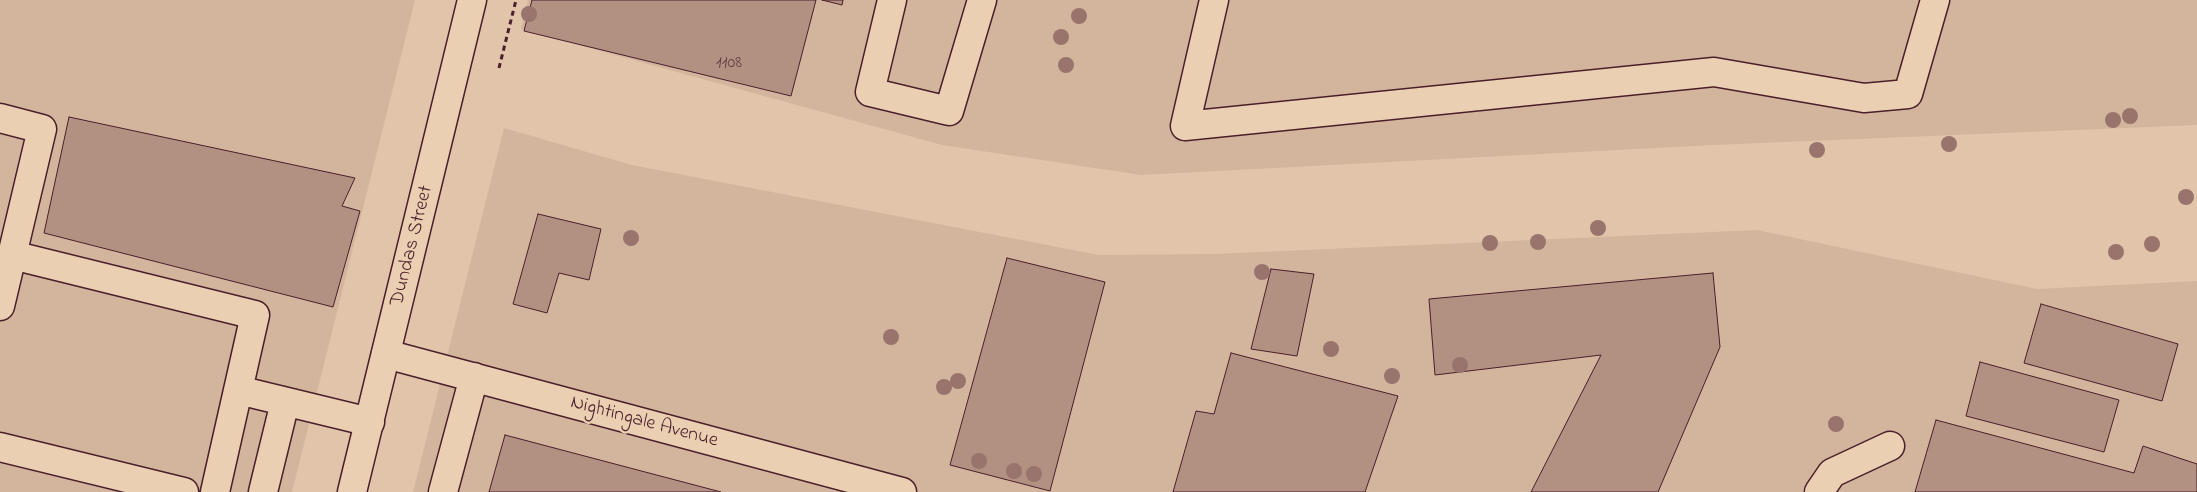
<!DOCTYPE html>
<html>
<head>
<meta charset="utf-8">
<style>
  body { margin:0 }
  canvas { display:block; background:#e1c4aa }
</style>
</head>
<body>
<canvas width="2197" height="492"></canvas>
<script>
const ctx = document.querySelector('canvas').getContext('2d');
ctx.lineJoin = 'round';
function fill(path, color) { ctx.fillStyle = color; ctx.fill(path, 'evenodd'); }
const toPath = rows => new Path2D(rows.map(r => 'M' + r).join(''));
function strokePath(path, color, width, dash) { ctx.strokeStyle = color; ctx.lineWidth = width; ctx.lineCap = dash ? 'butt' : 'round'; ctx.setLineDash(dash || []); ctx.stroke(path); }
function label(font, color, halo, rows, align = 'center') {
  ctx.font = font + ' "Indie Flower",sans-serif'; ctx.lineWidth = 4.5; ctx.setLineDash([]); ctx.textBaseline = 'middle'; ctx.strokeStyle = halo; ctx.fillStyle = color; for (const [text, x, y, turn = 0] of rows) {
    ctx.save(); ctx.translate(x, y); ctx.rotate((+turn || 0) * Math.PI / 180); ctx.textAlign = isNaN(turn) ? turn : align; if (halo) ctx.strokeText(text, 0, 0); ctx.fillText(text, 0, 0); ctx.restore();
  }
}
fill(toPath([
  [0,0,415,0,292,492,0,492],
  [528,0,2197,0,2197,125,1713,145,1141,175,942,145,521,29],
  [504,128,632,165,1099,255,1214,254,1757,230,2037,289,2197,281,2197,492,413,492]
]), '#d3b59e');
const building = toPath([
  [532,0,816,0,791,96,524,31,532,0],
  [822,0,843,0,842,5,822,0],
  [69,117,355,178,342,206,360,211,333,307,44,233,69,117],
  [538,214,601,229,589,280,559,273,547,313,513,304,538,214],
  [1007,258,1105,282,1050,491,950,465,1007,258],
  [1271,269,1314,274,1297,356,1251,349,1271,269],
  [1713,273,1720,347,1658,492,1531,492,1601,355,1435,375,1429,299,1713,273],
  [2041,304,2178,344,2162,401,2024,363,2041,304],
  [1231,353,1398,396,1365,492,1173,492,1196,411,1214,414,1231,353],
  [1980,362,2119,400,2104,452,1966,416,1980,362],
  [1936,420,2134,473,2143,446,2197,464,2197,492,1915,492,1936,420],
  [505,435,721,492,489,492,505,435]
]);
fill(building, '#b29182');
strokePath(building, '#4a1f2b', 1);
const minor = toPath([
  [892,0,870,92,949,111,982,0],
  [1214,0,1185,126,1714,72,1864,98,1908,94,1935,0],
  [0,118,42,129,0,306],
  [12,255,255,315,215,492],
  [386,354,902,492],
  [238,390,370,422],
  [0,447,184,492],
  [263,492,285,402],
  [443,492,474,377],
  [1819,492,1832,473,1890,446]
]);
const major = toPath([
  [352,492,472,0]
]);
strokePath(minor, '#4a1f2b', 31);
strokePath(major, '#4a1f2b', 31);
strokePath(toPath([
  [499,68,516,0]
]), '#4a1f2b', 3, [5, 4]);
strokePath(minor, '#ebcfb2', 28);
strokePath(major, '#ebcfb2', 28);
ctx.fillStyle = '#98746c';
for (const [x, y] of [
  [529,14],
  [1079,16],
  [1061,37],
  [1066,65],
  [2130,116],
  [2113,120],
  [1949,144],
  [1817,150],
  [2186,197],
  [1598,228],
  [631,238],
  [1538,242],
  [1490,243],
  [2152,244],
  [2116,252],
  [1262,272],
  [891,337],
  [1331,349],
  [1460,365],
  [1392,376],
  [958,381],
  [944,387],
  [1836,424],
  [979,461],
  [1014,471],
  [1034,474]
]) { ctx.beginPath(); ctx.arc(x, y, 8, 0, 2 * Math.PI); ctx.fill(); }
label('18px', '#643c41', null, [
  ["1108",729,64]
]);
label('20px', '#4a1f2b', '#ebcfb2', [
  ["Dundas Street",413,246,-76],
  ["Nightingale Avenue",644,423,15]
]);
</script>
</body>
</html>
